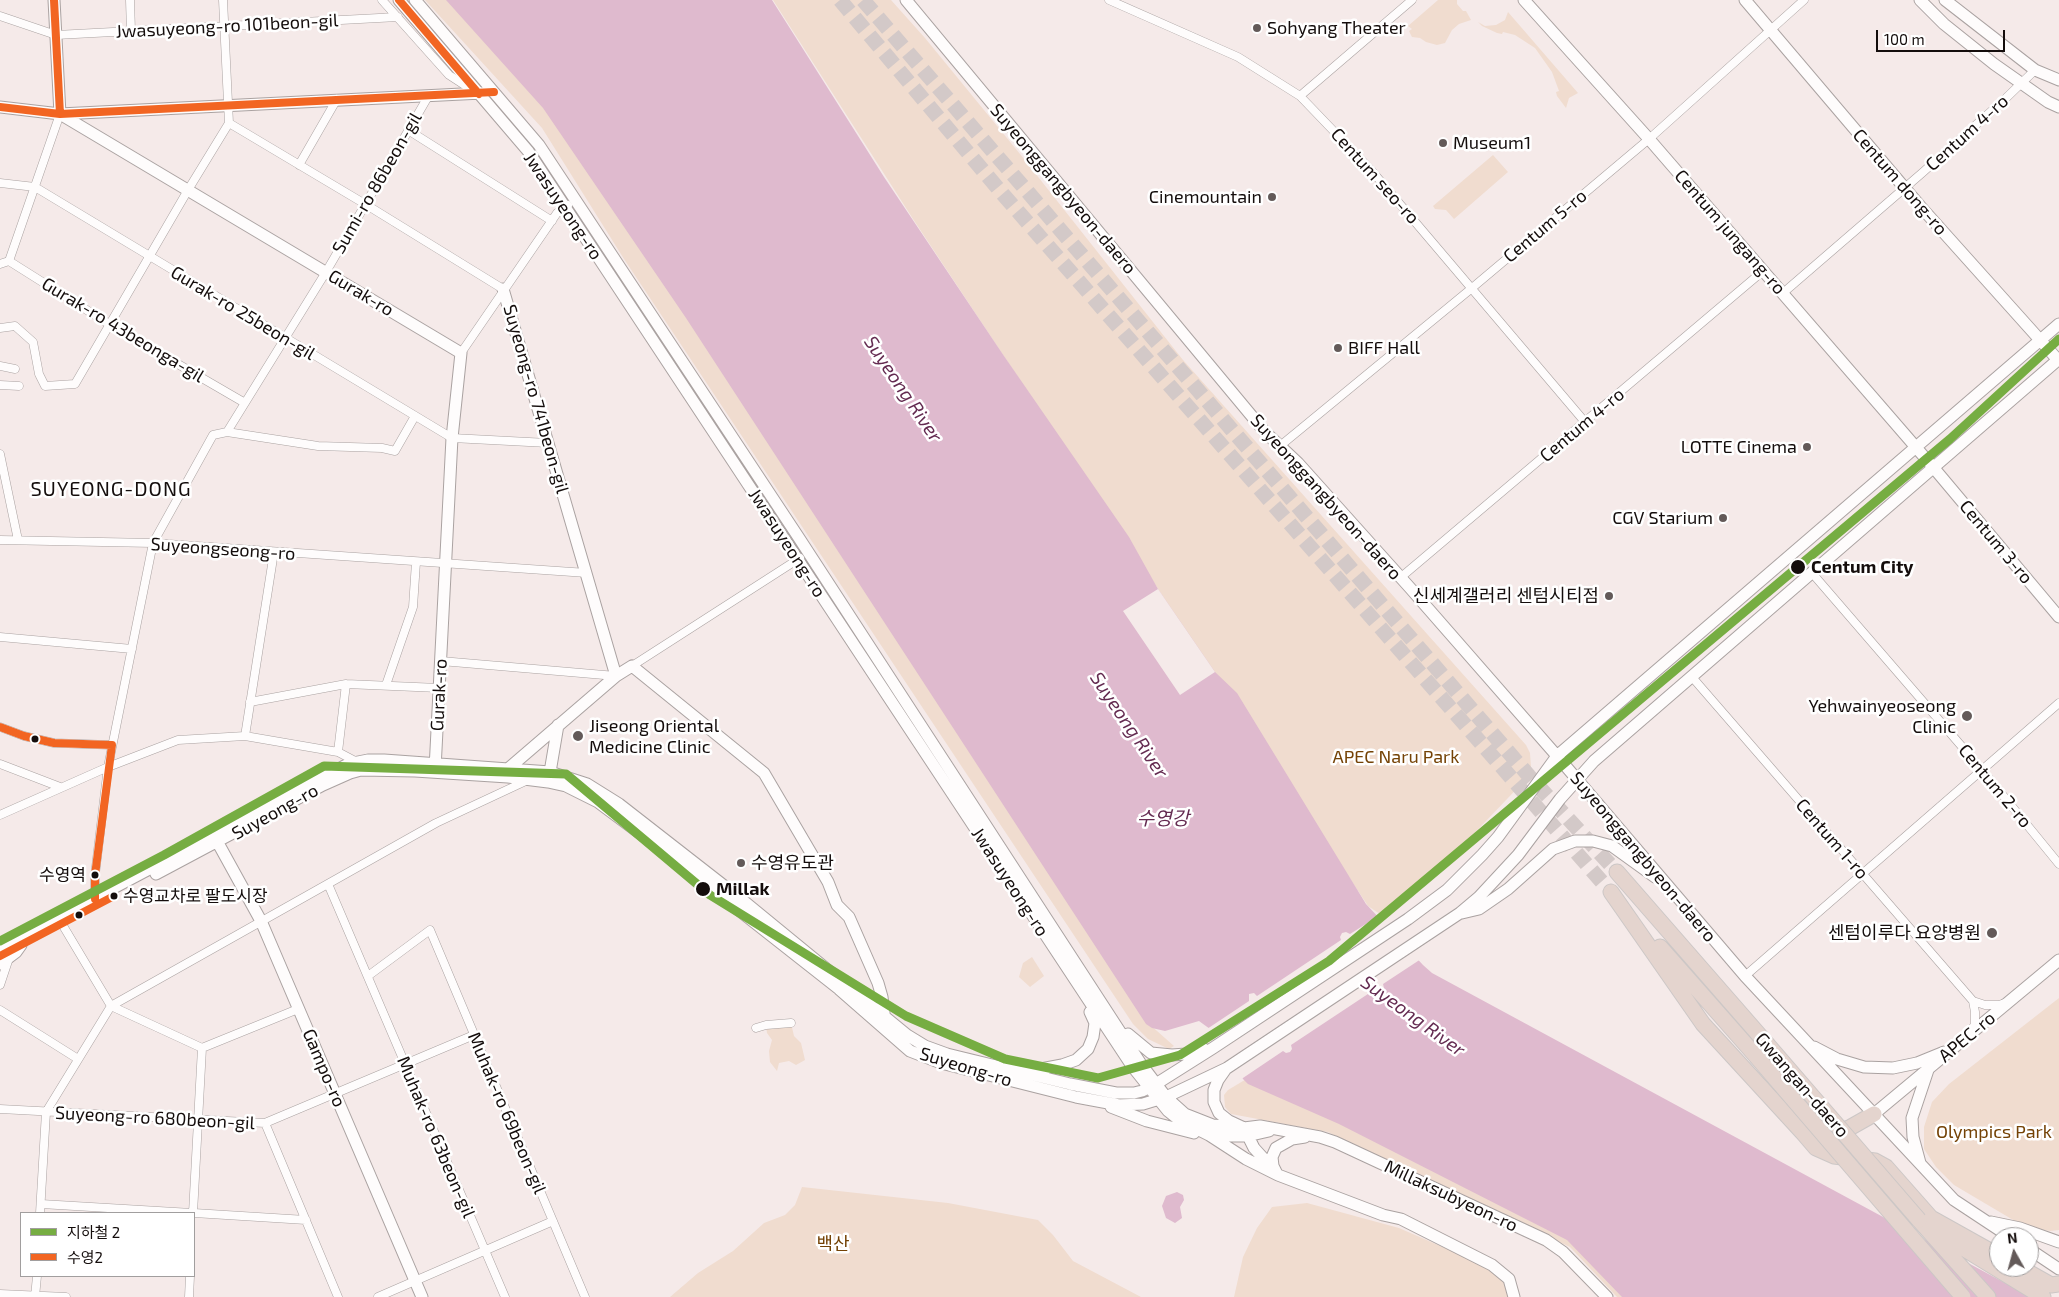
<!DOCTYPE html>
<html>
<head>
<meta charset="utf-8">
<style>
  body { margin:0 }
  #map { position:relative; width:2059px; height:1297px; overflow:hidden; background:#f5eae9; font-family:"Exo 2","Noto Sans KR",sans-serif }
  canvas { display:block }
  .legend { position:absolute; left:20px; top:1212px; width:175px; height:65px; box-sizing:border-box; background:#fff; border:1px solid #a19e9e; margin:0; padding:6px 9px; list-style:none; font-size:15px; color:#140d0c }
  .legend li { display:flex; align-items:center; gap:10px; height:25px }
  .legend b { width:25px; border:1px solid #a19e9e }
  .north { position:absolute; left:1989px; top:1227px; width:50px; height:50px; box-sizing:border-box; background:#fff; border:1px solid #a19e9e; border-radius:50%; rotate:353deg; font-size:14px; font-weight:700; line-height:20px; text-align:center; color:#140d0c }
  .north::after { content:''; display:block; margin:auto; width:18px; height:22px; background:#635a59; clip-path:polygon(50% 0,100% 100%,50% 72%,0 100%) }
  .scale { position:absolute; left:1876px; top:30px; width:129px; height:22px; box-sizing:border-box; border:2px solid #140d0c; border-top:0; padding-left:6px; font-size:15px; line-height:18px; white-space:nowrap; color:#140d0c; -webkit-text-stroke:4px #fff; paint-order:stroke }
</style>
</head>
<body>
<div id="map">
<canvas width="2059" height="1297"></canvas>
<ul class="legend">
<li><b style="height:6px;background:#76ad42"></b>지하철 2</li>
<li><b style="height:6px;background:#f26522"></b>수영2</li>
</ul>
<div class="north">N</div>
<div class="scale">100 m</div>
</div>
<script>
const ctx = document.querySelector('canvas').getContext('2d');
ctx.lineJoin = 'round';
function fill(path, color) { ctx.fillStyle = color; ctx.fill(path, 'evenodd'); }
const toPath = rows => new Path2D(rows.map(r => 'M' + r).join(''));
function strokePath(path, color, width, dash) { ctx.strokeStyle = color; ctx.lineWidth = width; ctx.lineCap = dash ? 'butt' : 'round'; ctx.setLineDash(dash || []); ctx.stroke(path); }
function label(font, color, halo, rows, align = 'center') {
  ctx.font = font + ' "Exo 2","Noto Sans KR",sans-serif'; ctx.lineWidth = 5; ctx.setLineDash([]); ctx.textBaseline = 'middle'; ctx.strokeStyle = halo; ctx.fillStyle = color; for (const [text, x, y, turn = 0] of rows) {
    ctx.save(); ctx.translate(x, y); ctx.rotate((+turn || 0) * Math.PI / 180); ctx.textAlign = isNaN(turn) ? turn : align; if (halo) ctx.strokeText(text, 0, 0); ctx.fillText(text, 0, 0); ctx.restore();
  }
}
fill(toPath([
  [425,0,461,0,557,112,1148,1023,1174,1046,1169,1049,1148,1039,1133,1024,624,259,542,128],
  [773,0,891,0,925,38,1020,154,1183,360,1526,745,1530,753,1531,767,1529,776,1443,866,1383,916,1368,906,913,219],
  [1438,0,1457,0,1457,4,1463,11,1466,11,1471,20,1459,24,1452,30,1445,43,1437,45,1426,42,1420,38,1412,37,1409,31,1412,29,1408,26],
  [1508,12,1578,93,1569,98,1566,108,1557,96,1556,92,1559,91,1552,72,1535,48,1515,35,1503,32,1502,34,1497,33,1482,26,1478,22,1485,26,1496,25,1505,20],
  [1493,155,1508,172,1454,219,1446,210,1435,209,1433,206],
  [1032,957,1044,976,1030,987,1019,977,1023,963],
  [2059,998,2059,1230,2050,1231,2025,1227,1954,1185,1936,1167,1924,1149,1924,1127,1932,1102,1949,1084],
  [791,1023,794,1036,801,1043,805,1060,796,1065,789,1061,779,1063,777,1071,770,1062,769,1051,772,1040,767,1033,766,1025],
  [1253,1075,1574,1231,1638,1297,1617,1297,1570,1247,1328,1132,1231,1114,1225,1107,1224,1095,1228,1090],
  [802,1187,948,1203,1038,1220,1053,1235,1073,1261,1141,1297,670,1297,698,1273,733,1251,764,1223,785,1215,795,1205],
  [1307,1203,1399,1228,1477,1262,1502,1277,1510,1297,1234,1297,1243,1257,1257,1228,1272,1207]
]), '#f0dccf');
fill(toPath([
  [446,0,772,0,884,177,1004,356,1129,537,1158,589,1215,672,1237,693,1366,904,1423,965,1432,973,2031,1297,1622,1297,1567,1240,1339,1124,1248,1084,1243,1079,1210,1029,1199,1021,1165,1031,1152,1028,1146,1024,686,318,543,108],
  [1177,1192,1183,1195,1184,1200,1180,1207,1182,1218,1175,1223,1166,1218,1162,1206,1166,1196]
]), '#dfbace');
fill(toPath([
  [1158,589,1215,672,1180,695,1123,611],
  [1380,915,1421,959,1383,984,1384,988,1381,991,1377,992,1374,990,1291,1045,1292,1049,1290,1052,1286,1053,1283,1051,1240,1080,1207,1029,1249,1001,1249,994,1254,993,1257,996,1341,940,1340,937,1342,933,1346,932,1350,934]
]), '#f5eae9');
strokePath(toPath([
  [840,0,1001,192,1602,882],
  [863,0,1529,776,1617,872]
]), '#d3c9c8', 15, [15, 8]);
const street = toPath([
  [130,0,131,31],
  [223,0,229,123,365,204,503,289],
  [382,0,449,75,472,90],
  [1109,0,1238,57,1300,96,1371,170,1585,422],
  [0,16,56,35,398,17],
  [1300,96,1412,0],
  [408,130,552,221],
  [299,165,337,99],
  [0,183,35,187,452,438,548,443],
  [9,261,60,114],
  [0,264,9,261,109,324,245,403],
  [1783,293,1922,173,2006,98,2035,70],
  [0,328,15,326,33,342,39,374,45,386,75,384,188,190,229,123],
  [461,353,557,213,568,205],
  [0,366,15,369],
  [0,385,19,386],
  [227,432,326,272,429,95],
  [1280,446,1472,288,1649,139,1804,0],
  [0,454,18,540],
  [0,540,153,543,587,573],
  [1812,573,1983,771,2059,864],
  [1400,578,1763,271],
  [0,637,132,649],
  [441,661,616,676],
  [632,666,800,558],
  [1692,677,1973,1001,1975,1012,1975,1024,1971,1031],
  [386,685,413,607,416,562],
  [250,702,346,684,439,688],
  [0,727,24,736,54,743,112,745],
  [245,736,274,552],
  [338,752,346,684],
  [0,764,60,787],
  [0,815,108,767,178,740,245,736,338,752,357,762],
  [328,884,505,1297],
  [95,899,95,875,108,767,153,543,213,435,227,432,318,446,382,448,395,451,415,416],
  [62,924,111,1006,202,1048,298,1009],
  [368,976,430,930,585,1297],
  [1745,976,2059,703],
  [0,985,9,958],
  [1973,1001,1985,1005,1999,1005,2005,1003],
  [0,1010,78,1059],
  [756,1028,766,1025,791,1023],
  [0,1109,265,1123,474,1035],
  [265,1123,338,1297],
  [41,1204,192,1213],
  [40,1213,46,1112,111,1006,436,823,528,780],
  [193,1213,202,1048],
  [194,1213,306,1220],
  [0,1294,66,1297],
  [35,1297,37,1276],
  [189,1297,190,1276],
  [378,1297,553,1221]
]);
const secondary = toPath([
  [54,0,60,114],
  [399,0,528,151,1132,1066,1168,1111,1183,1123,1197,1129,1209,1135,1224,1136,1247,1136,1269,1131],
  [415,0,539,145,799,538,1141,1064,1166,1097,1185,1114,1213,1125,1244,1128,1260,1126,1320,1137,1335,1142,1546,1240,1563,1252,1607,1297],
  [906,0,1265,432,1298,463,1411,589,1557,756,1745,976,1954,1200,2010,1237],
  [1524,0,1649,139,1933,467,2059,617],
  [1745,0,1920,206,2058,360],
  [1920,0,1944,24,1994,64,2048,102,2059,107],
  [1945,0,2035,70,2059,80],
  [0,107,60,114,482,93],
  [60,114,461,353,452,438,435,769],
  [503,289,616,676],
  [509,768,616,676,632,666,764,773,828,882,837,905,849,917,878,983,882,997,885,1021],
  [549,778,558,725],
  [218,843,261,921,422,1297],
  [156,874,323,785,350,773,361,770,415,771,508,777,548,782,566,786,598,802,661,849,839,989,910,1051,941,1063,1076,1097,1119,1105,1143,1104,1166,1097,1227,1068,1460,913,1479,897,1518,855,1560,799,1594,761,2059,359],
  [1462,913,1479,909,1508,889,1553,849,1575,841,1593,841,1612,846,1655,877],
  [0,948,348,764,368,760,384,760,550,772,587,784,619,804,746,903,907,1035,925,1046,947,1054,1070,1084,1116,1093,1134,1093,1142,1091,1156,1084,1213,1048,1408,919,1447,890,1482,855,1498,837,1557,756,2059,324],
  [0,964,16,952,21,945],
  [1128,1034,1151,1053,1172,1055,1186,1054,1204,1049],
  [1814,1047,1837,1059,1864,1067,1893,1068,1917,1063,1944,1052],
  [1225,1070,1218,1080,1214,1090,1214,1102,1219,1113,1229,1121,1244,1128,1254,1148,1274,1170],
  [1025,1072,1062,1065,1076,1060,1088,1049,1093,1037,1095,1023,1090,1012],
  [1111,1107,1147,1121,1194,1133],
  [1874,1114,2059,960],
  [1209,1135,1246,1159,1278,1175,1383,1215,1401,1219,1492,1265,1509,1279,1514,1297],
  [1920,1163,1913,1137,1912,1118,1928,1070],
  [1276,1172,1273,1166,1272,1157,1276,1148,1292,1139,1305,1137],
  [1991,1222,2020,1228,2059,1242],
  [2029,1249,2059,1269]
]);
const highway = toPath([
  [1617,872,1767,1044],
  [1611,892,1703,1024,1804,1134,1818,1137,1833,1135,1851,1127,1874,1114],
  [1660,947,1756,1056],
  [1804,1134,1816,1148,1834,1156,1875,1161,1886,1167,1931,1218,1999,1256],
  [1919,1220,1988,1297],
  [1937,1232,2043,1297],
  [2019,1267,2051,1285,2059,1284]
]);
strokePath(street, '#aaa2a1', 9);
strokePath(secondary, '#aaa2a1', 13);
strokePath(highway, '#ccc7c6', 17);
strokePath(street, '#fefcfc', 8);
strokePath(secondary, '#fefcfc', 11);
strokePath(highway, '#e4d4ce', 15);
const highwayBridge = toPath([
  [1767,1044,1919,1220],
  [1756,1056,1963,1297]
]);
strokePath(highwayBridge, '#ccc7c6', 17, []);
strokePath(highwayBridge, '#e4d4ce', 15);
strokePath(toPath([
  [54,0,60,114],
  [399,0,479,94],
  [0,107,60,114,494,92],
  [0,727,24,736,54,743,112,745,95,875,95,899],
  [0,956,114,896]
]), '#f26522', 8);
strokePath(toPath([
  [0,941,164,855,324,766,566,774,710,895,906,1016,1005,1059,1098,1078,1180,1055,1329,961,1950,439,2059,339]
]), '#76ad42', 9);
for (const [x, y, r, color] of [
  [1257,28,5,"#635a59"],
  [1443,143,5,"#635a59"],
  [1272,197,5,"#635a59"],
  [1338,348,5,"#635a59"],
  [1807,447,5,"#635a59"],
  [1723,518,5,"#635a59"],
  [1798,567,8,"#140d0c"],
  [1609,596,5,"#635a59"],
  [1967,716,6,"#635a59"],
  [578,736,6,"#635a59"],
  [35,739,4.5,"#140d0c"],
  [741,863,5,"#635a59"],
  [95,875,4.5,"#140d0c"],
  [703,889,8,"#140d0c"],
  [114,896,4.5,"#140d0c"],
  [79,915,4.5,"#140d0c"],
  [1992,933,6,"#635a59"]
]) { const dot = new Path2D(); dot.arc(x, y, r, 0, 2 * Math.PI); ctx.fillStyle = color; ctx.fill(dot); strokePath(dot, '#fff', 2); }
label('17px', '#140d0c', '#fff', [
  ["수영역",86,875],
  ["수영교차로 팔도시장",123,896,"left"]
], 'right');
label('18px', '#140d0c', '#fff', [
  ["Jwasuyeong-ro 101beon-gil",227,26,-3],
  ["Centum 4-ro",1967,133,-42],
  ["Centum seo-ro",1375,176,48],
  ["Centum dong-ro",1900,182,49],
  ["Sumi-ro 86beon-gil",377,183,-60],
  ["Suyeonggangbyeon-daero",1063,189,50],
  ["Jwasuyeong-ro",563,206,56],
  ["Centum 5-ro",1545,226,-40],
  ["Centum jungang-ro",1730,232,49],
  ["Gurak-ro",361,293,31],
  ["Gurak-ro 25beon-gil",243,313,31],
  ["Gurak-ro 43beonga-gil",123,330,31],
  ["Suyeong-ro 741beon-gil",536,399,74],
  ["Centum 4-ro",1582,425,-40],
  ["Suyeonggangbyeon-daero",1326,497,48],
  ["Centum 3-ro",1996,542,50],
  ["Jwasuyeong-ro",787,543,57],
  ["Suyeongseong-ro",223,549,4],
  ["Gurak-ro",439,695,-87],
  ["Centum 2-ro",1995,786,50],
  ["Suyeong-ro",275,812,-29],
  ["Centum 1-ro",1832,839,49],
  ["Suyeonggangbyeon-daero",1643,857,50],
  ["Jwasuyeong-ro",1010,882,57],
  ["APEC-ro",1967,1037,-40],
  ["Suyeong-ro",966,1067,17],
  ["Gampo-ro",324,1068,67],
  ["Gwangan-daero",1802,1085,49],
  ["Muhak-ro 69beon-gil",507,1113,67],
  ["Suyeong-ro 680beon-gil",155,1118,3],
  ["Muhak-ro 63beon-gil",436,1137,67],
  ["Millaksubyeon-ro",1451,1196,25]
]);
label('18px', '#140d0c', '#fff', [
  ["Sohyang Theater",1267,28,"left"],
  ["Museum1",1453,143,"left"],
  ["Cinemountain",1262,197],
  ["BIFF Hall",1348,348,"left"],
  ["LOTTE Cinema",1797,447],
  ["CGV Starium",1713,518],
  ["신세계갤러리 센텀시티점",1599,596],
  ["Yehwainyeoseong",1956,706],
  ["Clinic",1956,727],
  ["Jiseong Oriental",589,726,"left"],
  ["Medicine Clinic",589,747,"left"],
  ["수영유도관",751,863,"left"],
  ["센텀이루다 요양병원",1981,933]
], 'right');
label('bold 18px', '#140d0c', '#fff', [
  ["Centum City",1811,567],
  ["Millak",716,889]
], 'left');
label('18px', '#744205', '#fff', [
  ["APEC Naru Park",1396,757],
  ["Olympics Park",1994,1132],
  ["백산",833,1244]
]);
label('italic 19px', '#642b51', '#fff', [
  ["Suyeong River",903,389,56],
  ["Suyeong River",1129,725,56],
  ["수영강",1163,819],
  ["Suyeong River",1413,1016,36]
]);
ctx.letterSpacing = '1px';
label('20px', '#140d0c', '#fff', [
  ["SUYEONG-DONG",111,489]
]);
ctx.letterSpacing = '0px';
</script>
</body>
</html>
